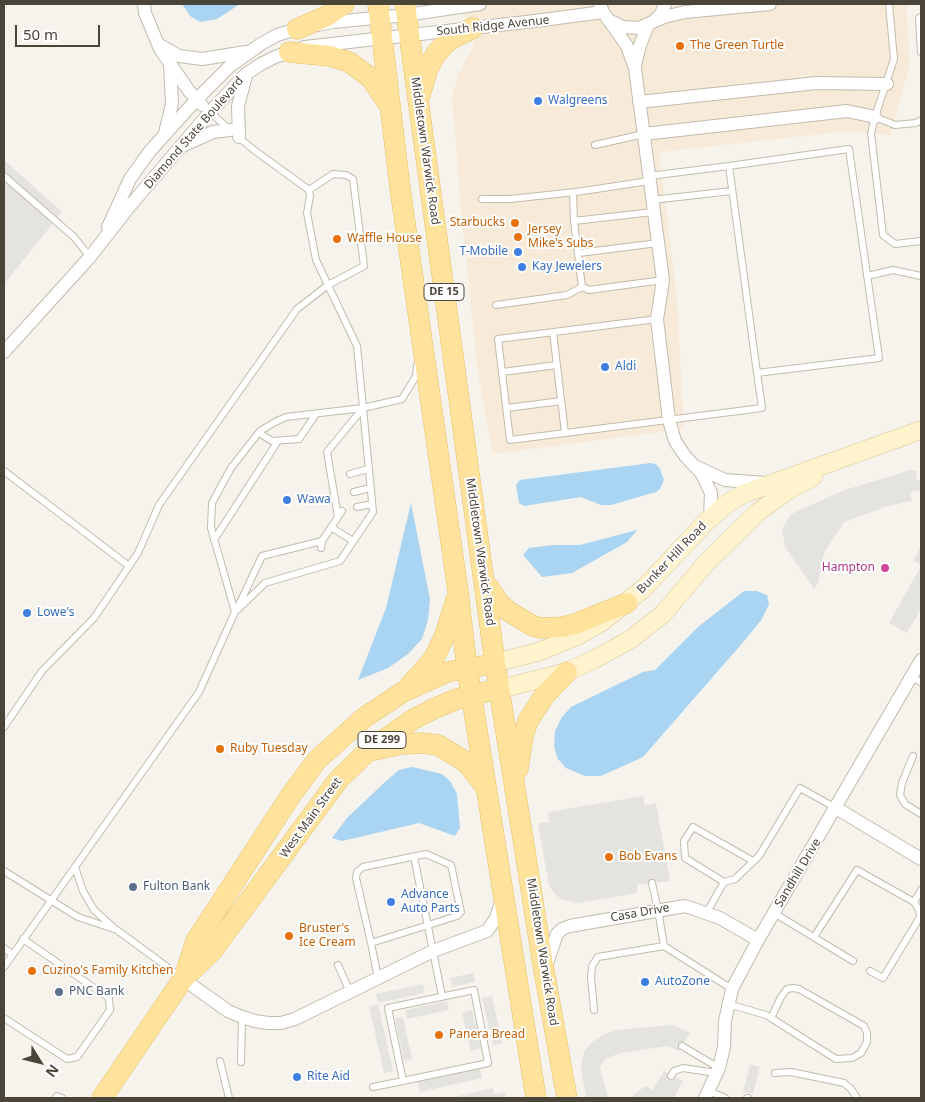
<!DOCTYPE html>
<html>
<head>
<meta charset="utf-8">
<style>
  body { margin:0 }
  #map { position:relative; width:925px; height:1102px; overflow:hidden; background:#f6f3ec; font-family:"Noto Sans",sans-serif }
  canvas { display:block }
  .frame { position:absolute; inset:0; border:5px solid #4b4439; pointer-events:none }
  .north { position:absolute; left:15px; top:1037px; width:50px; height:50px; -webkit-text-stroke:4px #fff; paint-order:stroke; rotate:126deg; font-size:14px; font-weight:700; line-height:20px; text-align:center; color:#4b4439 }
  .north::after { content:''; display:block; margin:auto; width:18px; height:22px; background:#4b4439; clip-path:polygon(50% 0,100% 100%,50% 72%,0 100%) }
  .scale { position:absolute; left:15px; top:25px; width:85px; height:22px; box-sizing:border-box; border:2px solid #4b4439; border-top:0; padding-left:6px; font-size:15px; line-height:18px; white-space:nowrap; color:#4b4439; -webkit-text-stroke:4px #fff; paint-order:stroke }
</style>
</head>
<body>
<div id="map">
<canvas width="925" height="1102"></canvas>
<div class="frame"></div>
<div class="north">N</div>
<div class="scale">50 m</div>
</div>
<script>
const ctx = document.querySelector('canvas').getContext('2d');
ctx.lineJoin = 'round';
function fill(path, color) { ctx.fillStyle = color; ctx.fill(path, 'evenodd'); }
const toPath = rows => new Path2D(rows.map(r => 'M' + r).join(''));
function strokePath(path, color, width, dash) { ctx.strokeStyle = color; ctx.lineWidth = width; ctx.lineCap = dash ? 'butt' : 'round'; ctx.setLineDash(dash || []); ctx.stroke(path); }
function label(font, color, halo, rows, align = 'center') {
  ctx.font = font + ' "Noto Sans",sans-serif'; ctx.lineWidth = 4; ctx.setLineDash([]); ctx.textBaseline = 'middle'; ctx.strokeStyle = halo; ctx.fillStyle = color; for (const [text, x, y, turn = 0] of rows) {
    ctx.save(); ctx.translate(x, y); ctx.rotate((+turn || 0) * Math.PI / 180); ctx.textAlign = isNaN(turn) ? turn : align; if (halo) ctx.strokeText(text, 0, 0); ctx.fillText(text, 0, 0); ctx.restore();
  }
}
fill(toPath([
  [461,4,906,4,910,65,890,135,850,131,659,152,677,298,684,429,493,454,478,373,462,221,452,97,458,75,474,45]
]), '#f7ead8');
fill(toPath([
  [4,160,62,212,4,284],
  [910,470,917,471,916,479,921,480,921,492,914,490,910,493,912,501,888,506,844,522,824,553,818,583,814,589,785,547,782,529,791,514,842,491],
  [921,547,921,609,907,633,889,623,921,566,913,560],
  [643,796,645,805,656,803,670,881,637,885,637,893,578,903,561,899,554,893,549,886,538,823,549,822,548,812],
  [473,973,475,982,452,987,450,978],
  [423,984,425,993,378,1003,376,994],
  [492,996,502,1043,493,1045,482,998],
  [447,1001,449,1010,407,1019,405,1010],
  [378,1004,393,1071,384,1073,369,1006],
  [472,1010,481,1048,471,1051,462,1013],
  [403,1017,412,1059,404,1061,395,1018],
  [674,1025,690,1033,679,1051,668,1046,620,1053,605,1059,600,1067,608,1098,586,1098,581,1068,584,1051,592,1042,603,1035,616,1030],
  [750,1064,760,1067,753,1094,743,1092],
  [480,1068,482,1078,420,1092,418,1082],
  [664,1071,683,1081,674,1098,630,1098,645,1086,653,1090],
  [493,1088,494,1094,505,1092,506,1098,450,1098]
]), '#e5e3e0');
fill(toPath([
  [182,4,240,4,217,19,200,22,190,16],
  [651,463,657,465,660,469,664,480,660,489,656,492,611,505,601,505,581,497,524,506,519,503,516,485,520,480],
  [411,503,430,599,428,620,422,639,408,654,388,668,358,680,386,608],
  [637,530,627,542,572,573,542,577,523,555,529,548,554,545,580,545],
  [744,591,757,591,767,595,769,604,762,619,745,640,643,757,601,776,585,776,566,768,558,759,554,747,555,731,562,717,571,707,643,672,655,670,698,627],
  [412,767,442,774,450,781,457,794,460,828,455,836,419,823,342,841,332,838,347,818,386,781,399,770]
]), '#a9d4f2');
const lane = toPath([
  [921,17,919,18,921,52],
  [210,112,229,129],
  [875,117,894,59,889,4],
  [921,120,916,123,895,125,875,117,871,133,883,235,895,244,921,241],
  [595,145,644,134],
  [849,149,879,358,757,373,729,166,849,149],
  [4,176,74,237,90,257],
  [649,176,729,166],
  [573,193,574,221],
  [482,199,510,199,576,192,649,181],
  [652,200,732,191],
  [653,212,574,221,582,287,589,290,663,280],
  [579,253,658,243],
  [867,276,893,270,921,276],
  [496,305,567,295,582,287],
  [657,319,498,339,510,440,762,408,757,373],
  [553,332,565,433],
  [502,372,557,365],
  [507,408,561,401],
  [259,433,272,441,299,439,316,414],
  [4,471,129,566],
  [350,474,368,469],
  [354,492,370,488],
  [357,507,372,504],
  [338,517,327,452,363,408,402,399,416,376,417,365],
  [331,527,353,541],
  [214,540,278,441],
  [321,548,322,541,342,511],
  [238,607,262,556,322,541],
  [235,612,265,583,340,561,373,512,363,408],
  [911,677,921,682],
  [4,727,42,671,94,618,138,553,159,505,297,309,328,285,364,266,353,179,346,175,333,174,309,190],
  [913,756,902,783,900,795,905,804,921,814],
  [414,857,442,996],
  [75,867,83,891,94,910,114,928],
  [4,871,78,917,117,930,182,978],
  [724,882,685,858,684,841,693,827,753,861],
  [652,883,658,910,664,946,732,989],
  [914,902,921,890],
  [707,912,724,882,735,879,759,856,800,788,836,808],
  [774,913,853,961],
  [814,937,857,870,914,902,919,910,920,917,883,978,870,971],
  [371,943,356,878,357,872,363,867,426,854,451,865,461,912,457,916,371,943,378,978],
  [4,948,12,954],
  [338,965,350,992],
  [4,967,199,692,235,612,211,528,212,503,231,468,260,431,275,422,286,417,363,408,357,346,316,260,307,213,310,196,309,190,254,150,237,136],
  [474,990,488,1063,403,1081,388,1008,474,990],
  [728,1004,766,1015,771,1018,836,1059,852,1058,861,1053,867,1042,867,1033,864,1026,799,989,793,988,787,989,781,997,771,1018],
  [594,1010,591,977,592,966,598,957,664,946],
  [4,1018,67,1059,77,1057,110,1010,109,998,23,939],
  [682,1046,719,1068],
  [220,1061,229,1098],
  [241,1062,242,1017],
  [775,1073,791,1072,844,1083,851,1089,857,1098],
  [671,1076,674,1071,683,1068,716,1073],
  [373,1087,403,1081],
  [709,1091,725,1098],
  [55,1098,57,1096,62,1098],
  [747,1098,748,1098]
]);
const street = toPath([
  [144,4,145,13,160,49,189,91,202,105],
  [600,4,603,12,627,46,635,68,663,280,657,319,669,420,675,441,685,456,702,474,711,493,710,519],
  [654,21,661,14,665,4],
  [613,22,623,27,639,28,664,17,685,12,770,4],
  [158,44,179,56,202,59,246,52],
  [635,65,640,45,648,25],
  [639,102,817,83,887,84],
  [165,133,172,104,170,64],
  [644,134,847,111,875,117],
  [239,137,238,106,246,76],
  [182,146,213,132,230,130],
  [108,227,130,179,150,151,197,99,230,66,261,44,277,35,297,29,333,22,406,15,480,4],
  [4,352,90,257,129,207,210,112,246,74,261,64,275,57,305,47,535,21,603,12],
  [697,467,725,480,766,483],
  [836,808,921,859],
  [546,966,557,934,562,929,570,926,685,906,720,918,758,940],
  [183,979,228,1011,242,1017,255,1021,268,1023,281,1023,295,1019,433,951,487,931,496,918,501,902],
  [705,1098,719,1068,724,1047,725,1021,732,989,758,940,921,660]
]);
const secondary = toPath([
  [495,663,541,651,579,635,602,622,644,588,703,525,725,505,743,494,921,430],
  [500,689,567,672,595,659,631,639,663,614,706,563,758,512,787,491,813,477]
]);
const primary = toPath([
  [378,4,400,188,458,591,467,668,536,1098],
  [405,4,495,663,544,971,567,1098],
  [297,29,327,16,344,4],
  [289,52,330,56,349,62,371,78,387,102],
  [420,95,428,68,436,54,444,45,451,39,473,28],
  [486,584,500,604,508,611,533,626,541,628,562,627,575,624,627,603],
  [410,685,432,661,437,652,445,635,456,600],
  [374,750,402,744,422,743,438,745,466,762,485,786],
  [518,769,523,736,528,721,544,696,567,672],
  [185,975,196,941,291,795,317,760,365,717,403,692,447,672,481,666],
  [102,1098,183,979,212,951,339,779,367,752,412,720,433,709,457,699,485,692]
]);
strokePath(lane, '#c2bbae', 8);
strokePath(street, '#c2bbae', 14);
strokePath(secondary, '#d6c79b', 19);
strokePath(primary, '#e6c16a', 21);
strokePath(lane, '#fff', 6);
strokePath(street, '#fff', 12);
strokePath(secondary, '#fff3cd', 18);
strokePath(primary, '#ffe39c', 20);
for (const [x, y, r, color] of [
  [680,46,5,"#e8710a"],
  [538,101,5,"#3f7fe0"],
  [515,223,5,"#e8710a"],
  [518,237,5,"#e8710a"],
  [337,239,5,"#e8710a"],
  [518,252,5,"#3f7fe0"],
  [522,267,5,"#3f7fe0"],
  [605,367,5,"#3f7fe0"],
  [287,500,5,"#3f7fe0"],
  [885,568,5,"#d1479c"],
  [27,613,5,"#3f7fe0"],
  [220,749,5,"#e8710a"],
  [609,857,5,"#e8710a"],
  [133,887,5,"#5c6f8a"],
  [391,902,5,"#3f7fe0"],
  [289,936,5,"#e8710a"],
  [32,971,5,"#e8710a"],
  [645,982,5,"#3f7fe0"],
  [59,992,5,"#5c6f8a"],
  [439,1035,5,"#e8710a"],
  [297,1077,5,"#3f7fe0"]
]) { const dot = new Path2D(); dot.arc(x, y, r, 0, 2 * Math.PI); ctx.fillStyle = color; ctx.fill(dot); strokePath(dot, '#fff', 2); }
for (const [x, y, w] of [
  [444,292,40],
  [382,740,48]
]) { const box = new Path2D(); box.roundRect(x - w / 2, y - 8.5, w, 17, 4); ctx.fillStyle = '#fff'; ctx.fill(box); strokePath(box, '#4b4439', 1); }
label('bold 11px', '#4b4439', null, [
  ["DE 15",444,292],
  ["DE 299",382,740]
]);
label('12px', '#4b4439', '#fff', [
  ["South Ridge Avenue",493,26,-6],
  ["Diamond State Boulevard",194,133,-49],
  ["Middletown Warwick Road",425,151,82],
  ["Middletown Warwick Road",480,552,82],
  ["Bunker Hill Road",672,558,-46],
  ["West Main Street",311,818,-54],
  ["Sandhill Drive",798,873,-59],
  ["Casa Drive",640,913,-10],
  ["Middletown Warwick Road",542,952,81]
]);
label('12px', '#c56008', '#fff', [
  ["The Green Turtle",690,46],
  ["Starbucks",505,223,"right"],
  ["Jersey",528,230],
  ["Mike's Subs",528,244],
  ["Waffle House",347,239],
  ["Ruby Tuesday",230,749],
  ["Bob Evans",619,857],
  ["Bruster's",299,929],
  ["Ice Cream",299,943],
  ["Cuzino's Family Kitchen",42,971],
  ["Panera Bread",449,1035]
], 'left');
label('12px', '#366cbe', '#fff', [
  ["Walgreens",548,101],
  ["T-Mobile",508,252,"right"],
  ["Kay Jewelers",532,267],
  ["Aldi",615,367],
  ["Wawa",297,500],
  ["Lowe's",37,613],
  ["Advance",401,895],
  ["Auto Parts",401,909],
  ["AutoZone",655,982],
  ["Rite Aid",307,1077]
], 'left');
label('12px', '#b23c85', '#fff', [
  ["Hampton",875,568]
], 'right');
label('12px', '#4e5e75', '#fff', [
  ["Fulton Bank",143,887],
  ["PNC Bank",69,992]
], 'left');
</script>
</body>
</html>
